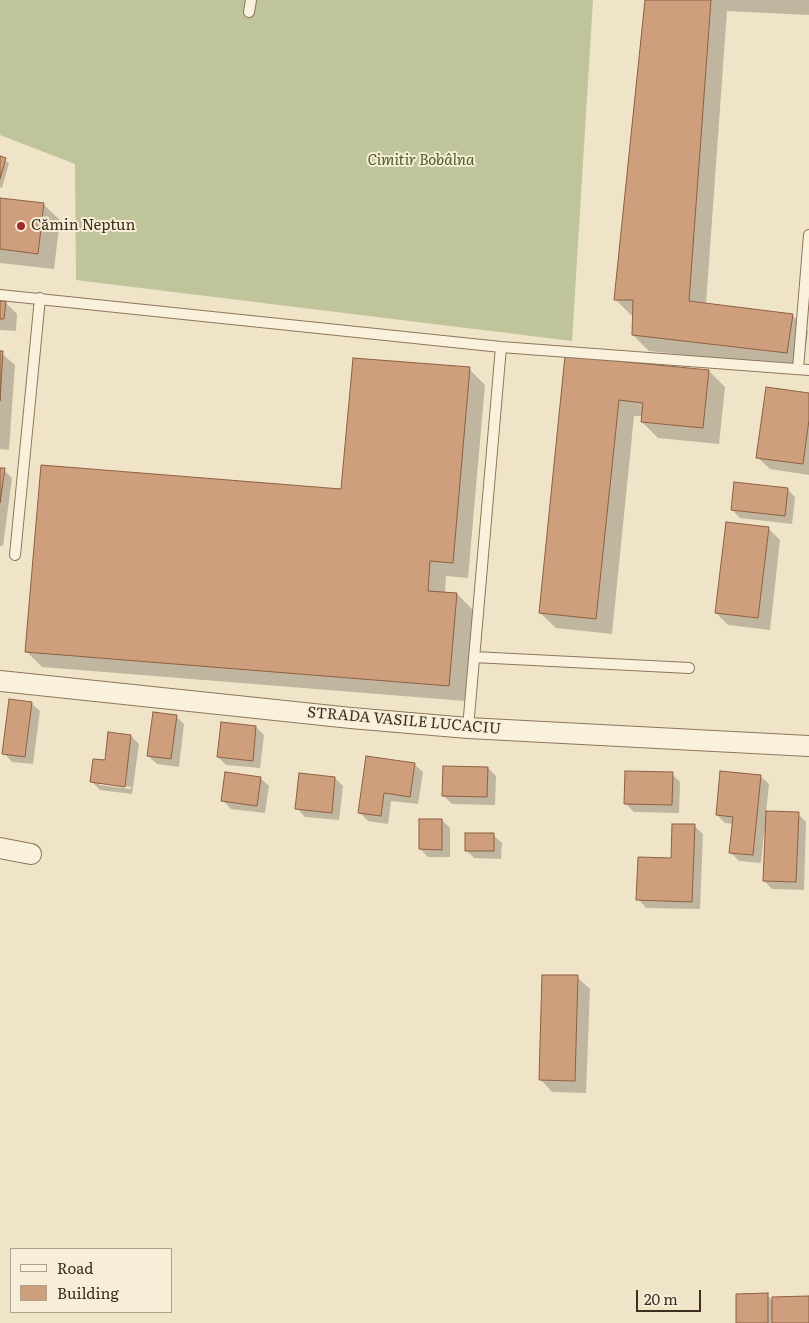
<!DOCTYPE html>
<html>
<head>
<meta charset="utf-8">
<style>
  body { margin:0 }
  #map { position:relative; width:809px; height:1323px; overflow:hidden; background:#f0e4c8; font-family:Literata,serif }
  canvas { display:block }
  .legend { position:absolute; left:10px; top:1248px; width:162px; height:65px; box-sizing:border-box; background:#f7eed8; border:1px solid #ada18e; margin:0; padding:6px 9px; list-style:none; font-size:15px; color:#3d2e20 }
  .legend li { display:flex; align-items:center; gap:10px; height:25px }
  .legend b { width:25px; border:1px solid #ada18e }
  .scale { position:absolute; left:636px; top:1290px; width:65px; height:22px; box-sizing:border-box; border:2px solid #3d2e20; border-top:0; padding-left:6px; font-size:15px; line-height:18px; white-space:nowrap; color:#3d2e20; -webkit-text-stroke:4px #f7eed8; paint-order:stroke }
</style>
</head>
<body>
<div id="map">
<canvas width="809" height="1323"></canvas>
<ul class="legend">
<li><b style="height:6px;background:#faf1dc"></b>Road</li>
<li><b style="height:14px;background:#cf9f7d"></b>Building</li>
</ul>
<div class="scale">20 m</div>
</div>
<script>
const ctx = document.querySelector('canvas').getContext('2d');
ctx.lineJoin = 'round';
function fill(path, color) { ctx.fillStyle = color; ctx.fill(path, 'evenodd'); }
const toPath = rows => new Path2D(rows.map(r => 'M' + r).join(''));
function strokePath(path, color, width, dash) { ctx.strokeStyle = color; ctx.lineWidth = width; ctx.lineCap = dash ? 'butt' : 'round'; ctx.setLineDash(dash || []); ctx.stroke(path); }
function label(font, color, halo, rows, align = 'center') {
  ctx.font = font + ' Literata,serif'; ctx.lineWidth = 4; ctx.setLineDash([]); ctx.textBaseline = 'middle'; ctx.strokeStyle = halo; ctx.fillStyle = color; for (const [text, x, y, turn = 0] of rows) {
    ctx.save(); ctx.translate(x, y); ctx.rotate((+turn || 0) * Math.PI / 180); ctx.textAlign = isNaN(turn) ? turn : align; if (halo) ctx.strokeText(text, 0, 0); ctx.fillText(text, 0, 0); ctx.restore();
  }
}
fill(toPath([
  [0,0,593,0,572,341,76,280,75,164,0,135]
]), '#bfc49a');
fill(toPath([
  [647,0,809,0,809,15,727,11,706,304,792,315,808,331,803,368,649,351,633,335,634,315,631,315,615,299],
  [0,158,9,163,2,188,0,187],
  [0,199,44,205,60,220,54,269,0,263],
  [0,302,5,302,17,314,16,331,0,330],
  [0,352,15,365,9,450,0,449],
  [566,357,709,371,725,387,719,444,658,438,642,422,643,416,634,416,612,634,556,628,540,613],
  [469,369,485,385,468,578,446,576,445,593,457,594,473,610,465,701,42,667,26,651,342,490],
  [809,395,809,475,770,469,757,457],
  [0,469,4,470,12,478,3,546,0,546],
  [787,489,795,497,792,524,740,518,732,510],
  [768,528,780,540,770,630,728,625,716,613],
  [31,703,40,711,33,764,12,762,4,753],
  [176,716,184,724,179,767,157,764,148,756],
  [256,727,264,735,260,768,226,765,218,757],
  [131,736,139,744,132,794,100,790,92,782,106,762],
  [99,782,131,787,131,789,99,785],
  [414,764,423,772,418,804,391,801,388,824,368,821,360,813],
  [488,768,496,776,495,805,452,804,444,796],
  [672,774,680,782,679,813,634,812,625,803],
  [760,776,769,784,766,813,798,814,806,822,804,890,772,889,764,881,766,833,764,833,761,863,739,861,731,853,733,824,725,823,717,815],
  [260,778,269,786,265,813,231,809,223,801],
  [335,778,343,786,339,820,305,817,297,808],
  [442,820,450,828,450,857,428,857,420,849],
  [694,826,703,834,700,909,646,908,638,899,672,860],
  [493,835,502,843,501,859,474,858,466,850],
  [577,977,590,989,586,1093,552,1092,540,1079],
  [767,1295,773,1301,809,1298,809,1323,737,1323]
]), '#0003');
const building = toPath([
  [645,0,711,0,689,301,793,314,787,353,632,335,633,300,614,300,645,0],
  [0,156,6,158,0,179,0,156],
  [0,198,44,203,38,254,0,249,0,198],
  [0,301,6,301,4,319,0,319,0,301],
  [0,351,3,351,0,401,0,351],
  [565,356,709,370,703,428,641,422,643,403,619,400,596,619,539,613,565,356],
  [353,358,470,367,453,563,430,561,428,591,457,593,449,686,25,652,41,465,341,489,353,358],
  [766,387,809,393,809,420,803,464,756,458,766,387],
  [0,468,5,468,0,503,0,468],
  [734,482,788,488,785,516,731,510,734,482],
  [726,522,769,527,758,618,715,613,726,522],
  [9,699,32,702,25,757,2,754,9,699],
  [153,712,177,715,171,759,147,756,153,712],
  [221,722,256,726,253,761,217,757,221,722],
  [108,732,131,735,125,787,90,782,93,759,105,760,108,732],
  [366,756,415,763,410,797,384,793,381,816,358,813,366,756],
  [443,766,488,767,487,797,442,796,443,766],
  [625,771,673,772,672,805,624,804,625,771],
  [720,771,761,775,753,855,729,853,733,817,716,815,720,771],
  [225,772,261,777,257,806,221,801,225,772],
  [299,773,335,777,332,813,295,809,299,773],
  [766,811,799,812,796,882,763,881,766,811],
  [419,819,442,819,442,850,419,849,419,819],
  [672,824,695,824,692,902,636,900,638,857,671,858,672,824],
  [465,833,494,833,494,851,465,851,465,833],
  [542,975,578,975,575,1081,539,1080,542,975],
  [768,1293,768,1323,736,1323,736,1294,768,1293],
  [809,1296,809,1323,772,1323,772,1297,809,1296]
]);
fill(building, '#cf9f7d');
strokePath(building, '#8d5f41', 1);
const service = toPath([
  [249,12,251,0],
  [0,295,501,347,809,370],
  [798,369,809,235],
  [15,555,40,298],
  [474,657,689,668],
  [468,728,501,347]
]);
const minor = toPath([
  [0,681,351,718,468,728,809,746],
  [0,848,31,854]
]);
strokePath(service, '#8d765c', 12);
strokePath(minor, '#8d765c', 22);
strokePath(service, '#faf1dc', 10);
strokePath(minor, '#faf1dc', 20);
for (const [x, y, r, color] of [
  [21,226,5,"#9e2a2b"]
]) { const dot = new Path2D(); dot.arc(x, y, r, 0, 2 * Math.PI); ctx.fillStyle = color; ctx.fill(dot); strokePath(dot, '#f7eed8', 2); }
label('italic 15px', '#4d5a26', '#f7eed8', [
  ["Cimitir Bobâlna",421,161]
]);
label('15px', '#3d2e20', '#f7eed8', [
  ["Cămin Neptun",31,226]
], 'left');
label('15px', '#3d2e20', '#f7eed8', [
  ["STRADA VASILE LUCACIU",404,721,5]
]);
</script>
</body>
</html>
